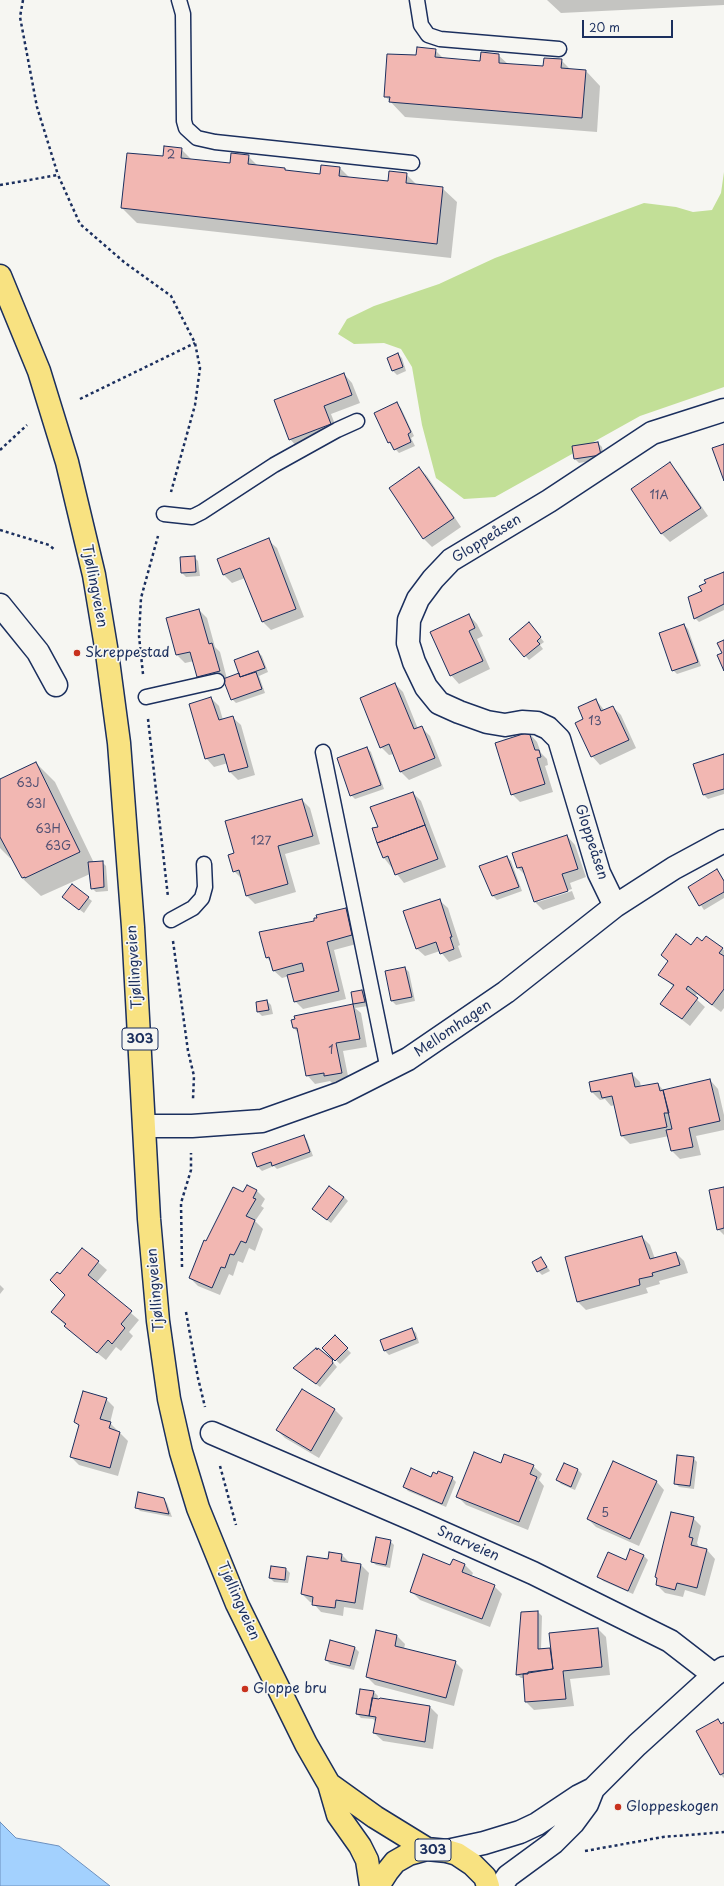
<!DOCTYPE html>
<html>
<head>
<meta charset="utf-8">
<style>
  body { margin:0 }
  #map { position:relative; width:724px; height:1886px; overflow:hidden; background:#f6f6f2; font-family:"Playpen Sans",sans-serif }
  canvas { display:block }
  .scale { position:absolute; left:582px; top:20px; width:91px; height:18px; box-sizing:border-box; border:2px solid #1b2f5e; border-top:0; padding-left:5px; font-size:12px; line-height:14px; white-space:nowrap; color:#1b2f5e; -webkit-text-stroke:3px #f6f6f2; paint-order:stroke }
</style>
</head>
<body>
<div id="map">
<canvas width="724" height="1886"></canvas>
<div class="scale">20 m</div>
</div>
<script>
const ctx = document.querySelector('canvas').getContext('2d');
ctx.lineJoin = 'round';
function fill(path, color) { ctx.fillStyle = color; ctx.fill(path, 'evenodd'); }
const toPath = rows => new Path2D(rows.map(r => 'M' + r).join(''));
function strokePath(path, color, width, dash) { ctx.strokeStyle = color; ctx.lineWidth = width; ctx.lineCap = dash ? 'butt' : 'round'; ctx.setLineDash(dash || []); ctx.stroke(path); }
function label(font, color, halo, rows, align = 'center') {
  ctx.font = font + ' "Playpen Sans",sans-serif'; ctx.lineWidth = 3.5; ctx.setLineDash([]); ctx.textBaseline = 'middle'; ctx.strokeStyle = halo; ctx.fillStyle = color; for (const [text, x, y, turn = 0] of rows) {
    ctx.save(); ctx.translate(x, y); ctx.rotate((+turn || 0) * Math.PI / 180); ctx.textAlign = isNaN(turn) ? turn : align; if (halo) ctx.strokeText(text, 0, 0); ctx.fillText(text, 0, 0); ctx.restore();
  }
}
fill(toPath([
  [724,172,724,387,640,416,495,497,464,499,436,478,422,425,412,367,401,349,384,343,354,344,338,334,347,319,374,306,439,284,495,258,644,203,676,207,693,212,712,210,721,193]
]), '#c2df97');
const water = toPath([
  [0,1822,16,1838,59,1846,110,1886,0,1886,0,1822]
]);
fill(water, '#a3d1fe');
strokePath(water, '#6d90be', 1);
fill(toPath([
  [547,0,724,0,724,5,561,13],
  [435,50,444,59,481,62,498,55,508,64,544,67,561,60,571,70,586,71,600,86,597,132,405,117,385,96,417,56],
  [181,149,192,160,231,164,248,156,259,167,321,175,339,167,350,178,389,182,406,174,417,185,442,188,457,202,451,258,137,223,122,208,163,157],
  [398,354,402,358,406,371,397,375,393,371],
  [344,374,352,383,360,403,331,414,338,432,298,448,290,439],
  [397,404,401,408,414,436,411,438,415,446,399,453,389,442],
  [598,443,602,447,604,459,579,463,575,459,573,446],
  [670,464,678,472,708,516,670,542,662,534,632,489],
  [419,468,427,476,461,527,432,547,424,539,390,488],
  [268,540,277,548,304,617,271,630,263,622,245,578,232,583,224,575,218,560],
  [194,557,198,561,200,576,186,577,182,573],
  [724,573,724,610,699,622,695,618],
  [199,610,207,618,215,647,220,652,227,679,240,674,258,652,262,656,268,672,259,676,265,693,236,703,232,699,225,680,206,685,198,677,194,661,185,663,177,655,167,619],
  [469,615,477,624,483,636,477,639,490,669,459,684,451,675],
  [684,625,688,629,701,666,677,674,673,670],
  [532,627,544,642,540,645,543,649,529,660,510,639],
  [395,684,403,692,418,729,421,727,430,736,442,766,409,780,401,772,394,754,389,755,381,747],
  [211,698,219,706,223,720,232,717,241,725,255,775,238,780,230,772,228,763,214,767,206,758],
  [596,700,605,711,613,707,621,715,636,748,600,765,592,756,585,720],
  [529,733,537,742,541,753,547,759,548,765,545,766,553,792,520,802,512,794],
  [367,748,371,752,384,789,355,799,351,795],
  [724,755,724,794,708,799,704,795,694,765],
  [36,763,55,782,94,863,102,862,106,866,108,891,96,892,92,888,90,874,41,896,22,878,12,857,10,858,0,848,0,781],
  [413,793,421,801,446,867,404,883,384,858,378,843,379,827],
  [302,800,310,808,320,844,285,854,296,892,255,904,247,896,243,880,234,871,235,854],
  [567,836,575,845,586,877,570,883,572,889,538,900,538,902,572,891,575,899,543,910,535,902,526,876,518,868,514,854],
  [507,857,511,861,522,891,497,900,493,896],
  [716,871,724,880,724,898,704,910,689,887],
  [72,885,92,901,84,913,68,901],
  [439,900,448,908,460,945,458,946,462,957,449,962,440,951,425,956,416,948],
  [345,909,354,917,360,943,334,950,346,999,303,1009,295,1001,289,976,282,978,273,970,272,963,267,958,315,921],
  [691,946,722,949,724,950,724,1008,721,1012,697,994,694,997,705,1007,690,1026,662,1004,674,987,660,975,669,962,662,955],
  [405,968,409,972,415,1001,396,1005,392,1001,386,972],
  [362,991,366,995,368,1006,355,1008,361,1013,367,1047,343,1051,349,1081,333,1084,330,1081,315,1084,307,1075,298,1033,294,1028,295,1017,354,1005,352,993],
  [267,1001,271,1005,273,1014,262,1016,258,1012,257,1003],
  [632,1074,640,1082,641,1087,658,1084,664,1091,710,1080,718,1089,724,1115,724,1130,696,1136,701,1155,680,1159,672,1151,669,1136,630,1144,622,1136,615,1105,611,1106,605,1099,600,1100,592,1092,590,1083],
  [303,1136,307,1140,313,1156,277,1169,274,1166,262,1171,258,1167,254,1154],
  [724,1188,724,1235,718,1229],
  [257,1191,265,1199,261,1206,264,1208,255,1221,263,1229,255,1251,249,1248,243,1263,238,1261,233,1276,229,1274,220,1295,198,1286,190,1278,207,1243,243,1194],
  [344,1197,348,1201,331,1223,317,1213],
  [642,1237,650,1245,655,1259,676,1253,684,1261,688,1273,659,1281,660,1284,646,1288,648,1293,586,1310,578,1302],
  [83,1249,107,1270,96,1283,139,1320,129,1332,133,1336,121,1351,116,1347,106,1360,74,1334,52,1312,66,1295,60,1276],
  [541,1258,550,1271,542,1275,538,1271],
  [0,1285,4,1289,0,1294],
  [412,1329,416,1333,419,1343,389,1355,385,1351,381,1341],
  [335,1337,351,1353,340,1364,323,1348],
  [332,1361,337,1367,320,1387,294,1368],
  [303,1390,335,1410,343,1418,319,1458,285,1438,277,1430],
  [106,1399,114,1407,110,1423,128,1441,118,1476,79,1465,71,1457,80,1426,75,1422],
  [693,1458,697,1462,694,1489,679,1487,675,1483],
  [501,1464,533,1466,542,1474,539,1480,544,1486,528,1530,466,1505,458,1497],
  [564,1464,578,1470,582,1474,575,1490,561,1484,557,1480],
  [431,1478,452,1478,456,1482,446,1507,408,1491,404,1487],
  [656,1481,664,1490,639,1546,596,1527,588,1519],
  [163,1499,167,1503,172,1517,140,1511,136,1507],
  [693,1518,701,1526,697,1543,700,1549,707,1550,715,1559,705,1596,685,1590,683,1597,665,1593,657,1585],
  [390,1541,394,1545,390,1568,376,1565,373,1562],
  [631,1551,644,1556,648,1560,633,1594,603,1581,599,1577,626,1561],
  [342,1555,350,1563,361,1565,369,1573,363,1610,344,1607,343,1616,321,1612,313,1603,310,1602,302,1594,328,1560],
  [465,1565,473,1573,471,1577,494,1586,502,1594,490,1627,420,1600,412,1592,451,1566],
  [286,1569,290,1573,288,1583,274,1582,270,1578],
  [538,1612,542,1616,541,1650,550,1649,552,1650,598,1629,606,1637,610,1675,570,1679,574,1706,534,1710,526,1702,524,1678,521,1678,517,1675,522,1613],
  [397,1636,405,1644,404,1649,455,1662,463,1670,454,1706,375,1685,367,1677],
  [331,1641,355,1648,359,1652,354,1670,330,1664,326,1660],
  [374,1692,378,1696,377,1700,380,1699,430,1707,438,1715,433,1749,383,1741,374,1733,376,1722,373,1719,361,1718,357,1714],
  [718,1720,722,1724,724,1723,724,1778,721,1775]
]), '#0003');
const building = toPath([
  [417,47,436,49,435,57,480,61,481,52,499,54,499,63,543,66,544,58,562,59,561,68,586,70,582,118,389,102,390,97,384,97,387,54,416,55,417,47],
  [164,146,182,148,181,158,230,163,231,153,249,155,248,164,285,168,285,170,320,174,321,165,340,167,339,176,388,181,389,171,407,173,406,183,443,187,437,244,121,208,127,153,163,156,164,146],
  [398,353,403,367,392,371,387,358,398,353],
  [344,373,352,395,324,406,331,424,289,440,274,400,344,373],
  [397,402,411,432,408,434,411,442,394,450,390,442,388,443,374,413,397,402],
  [598,442,601,455,574,459,572,446,598,442],
  [724,444,724,481,712,448,724,444],
  [670,462,701,508,661,534,631,489,670,462],
  [419,467,454,518,423,539,389,488,419,467],
  [269,538,296,609,262,622,240,568,223,575,217,559,269,538],
  [195,556,196,572,181,573,180,557,195,556],
  [724,572,724,604,694,619,688,597,702,591,699,586,706,583,704,580,724,572],
  [199,609,209,644,212,643,220,671,197,677,190,652,176,655,166,618,199,609],
  [469,614,475,628,469,631,483,661,450,676,430,632,469,614],
  [529,622,541,637,537,641,540,644,524,657,509,639,529,622],
  [684,624,698,662,672,671,659,633,684,624],
  [724,640,724,671,717,655,722,653,717,643,724,640],
  [258,651,265,668,240,677,234,660,258,651],
  [256,672,262,689,231,700,223,679,239,673,240,677,256,672],
  [395,683,414,729,422,726,435,758,400,772,389,744,380,748,360,698,395,683],
  [211,697,219,720,233,716,248,767,229,772,224,754,205,759,189,704,211,697],
  [596,699,601,711,613,706,629,740,591,757,575,723,583,719,578,707,596,699],
  [529,732,535,750,539,750,541,757,537,758,545,784,511,795,495,743,529,732],
  [367,747,381,785,350,796,337,758,367,747],
  [724,754,724,789,703,795,693,764,724,754],
  [36,762,80,852,25,878,25,877,22,878,0,837,0,779,36,762],
  [413,792,425,825,377,843,372,828,378,827,370,807,413,792],
  [302,799,313,836,278,846,288,884,246,896,239,870,233,872,228,855,234,853,225,821,302,799],
  [425,825,438,859,395,875,388,856,383,858,377,843,425,825],
  [567,835,578,869,562,874,568,891,534,902,522,867,517,868,512,853,567,835],
  [507,856,519,887,492,896,479,866,507,856],
  [103,861,104,887,91,889,88,862,103,861],
  [717,869,724,881,724,892,699,906,688,887,717,869],
  [72,884,89,897,79,910,62,897,72,884],
  [440,899,452,937,450,937,454,949,440,954,436,942,416,949,403,911,440,899],
  [346,908,352,935,327,942,339,991,294,1002,287,975,304,971,302,963,273,971,269,957,266,958,259,932,314,921,314,918,317,918,316,915,346,908],
  [676,934,691,945,697,937,702,941,706,936,723,948,719,953,724,956,724,989,712,1005,688,986,686,989,698,998,682,1019,660,1004,674,985,658,975,668,961,661,955,676,934],
  [405,967,412,997,391,1001,385,971,405,967],
  [362,990,365,1002,353,1004,351,992,362,990],
  [267,1000,269,1010,257,1012,256,1002,267,1000],
  [353,1004,360,1039,336,1043,342,1073,324,1076,324,1073,306,1076,297,1028,293,1028,291,1020,295,1019,294,1016,353,1004],
  [632,1073,635,1087,658,1083,660,1091,663,1090,669,1113,664,1113,667,1127,621,1136,612,1096,602,1098,600,1091,591,1092,589,1082,632,1073],
  [710,1079,720,1121,689,1128,693,1147,671,1151,666,1130,672,1129,663,1090,710,1079],
  [304,1135,310,1152,272,1166,271,1162,257,1167,252,1153,304,1135],
  [247,1185,257,1190,253,1198,256,1199,246,1216,255,1220,246,1243,241,1241,234,1255,230,1254,225,1268,221,1267,212,1288,189,1278,204,1240,206,1241,233,1187,243,1192,247,1185],
  [329,1186,344,1197,327,1220,312,1209,329,1186],
  [724,1187,724,1228,717,1230,709,1190,724,1187],
  [642,1236,650,1259,676,1252,680,1265,652,1273,653,1276,639,1279,640,1285,577,1302,565,1257,642,1236],
  [82,1248,99,1261,88,1275,132,1311,121,1324,125,1328,112,1344,108,1340,97,1353,64,1326,66,1324,51,1312,65,1295,50,1280,57,1272,60,1274,82,1248],
  [541,1257,547,1267,537,1272,532,1262,541,1257],
  [412,1328,416,1339,384,1351,380,1340,412,1328],
  [335,1335,348,1348,335,1361,322,1348,335,1335],
  [316,1348,317,1350,318,1348,333,1360,332,1361,333,1363,316,1384,293,1368,316,1348],
  [302,1389,335,1409,311,1451,276,1430,302,1389],
  [83,1391,107,1398,100,1419,111,1422,109,1428,120,1432,110,1468,70,1457,79,1425,74,1422,83,1391],
  [474,1452,501,1463,504,1454,534,1465,530,1474,537,1477,519,1522,456,1497,474,1452],
  [677,1455,694,1457,690,1486,674,1484,677,1455],
  [613,1461,657,1481,630,1539,587,1519,613,1461],
  [564,1463,578,1469,571,1487,556,1480,564,1463],
  [411,1468,431,1477,433,1472,437,1474,438,1471,453,1477,442,1504,403,1487,411,1468],
  [138,1492,164,1498,169,1514,135,1508,138,1492],
  [671,1512,694,1517,689,1537,693,1538,691,1545,707,1549,697,1588,677,1583,675,1590,656,1585,657,1578,655,1577,671,1512],
  [376,1537,391,1540,386,1565,371,1562,376,1537],
  [630,1549,644,1555,628,1591,597,1577,608,1552,626,1560,630,1549],
  [329,1552,342,1554,341,1561,361,1564,355,1603,336,1600,335,1608,312,1605,313,1597,301,1594,307,1556,328,1559,329,1552],
  [423,1554,450,1565,453,1559,465,1564,462,1572,495,1585,482,1619,410,1592,423,1554],
  [271,1566,286,1568,285,1580,269,1578,271,1566],
  [538,1611,538,1649,550,1648,553,1669,516,1675,521,1612,538,1611],
  [598,1628,602,1667,563,1671,566,1699,525,1702,523,1674,528,1674,528,1672,553,1669,549,1633,598,1628],
  [376,1630,397,1635,395,1646,456,1661,446,1698,366,1677,376,1630],
  [330,1640,355,1647,350,1666,325,1660,330,1640],
  [360,1689,374,1691,369,1716,356,1714,360,1689],
  [372,1698,379,1699,380,1698,430,1706,425,1742,373,1733,376,1717,369,1716,372,1698],
  [718,1719,721,1724,724,1722,724,1773,720,1775,696,1731,718,1719]
]);
fill(building, '#f2b7b2');
strokePath(building, '#1b2f5e', 1);
const service = toPath([
  [179,0,183,14,184,121,186,128,197,138,215,142,412,163],
  [417,0,421,25,428,35,440,39,559,49],
  [164,514,192,517,202,512,274,465,337,430,357,421],
  [146,697,217,681],
  [323,752,388,1070],
  [171,920,193,908,202,898,205,887,204,864]
]);
const minor = toPath([
  [0,605,38,652,56,685],
  [615,906,599,873,559,739,548,728,537,723,522,722,505,725,487,722,459,712,439,703,426,687,414,662,408,643,409,620,418,599,433,579,451,560,549,501,652,433,724,410],
  [145,1126,192,1126,262,1121,341,1093,408,1059,506,992,615,906,674,868,724,841],
  [212,1433,414,1520,533,1573,670,1641,714,1675]
]);
const secondary = toPath([
  [447,1851,484,1843,520,1832,537,1824,579,1796,593,1789,637,1745,714,1675,724,1668],
  [501,1886,508,1876,553,1843,573,1823,587,1804,593,1789]
]);
const primary = toPath([
  [0,276,39,371,67,462,94,575,107,653,119,743,133,927,149,1219,158,1321,169,1399,181,1452,198,1508,237,1604,306,1744,329,1784,338,1815,360,1846,367,1860,371,1886],
  [329,1784,375,1817,427,1849],
  [378,1886,387,1872,395,1862,409,1854,427,1849,447,1851,457,1854,472,1864,485,1877,488,1886]
]);
strokePath(service, '#1b2f5e', 17);
strokePath(minor, '#1b2f5e', 25);
strokePath(secondary, '#1b2f5e', 25);
strokePath(primary, '#1b2f5e', 25);
strokePath(toPath([
  [23,0,20,17,37,107,58,175],
  [0,185,58,175,80,224,124,262,171,296,195,343,200,368,195,405,171,492],
  [80,399,195,343],
  [0,450,27,425],
  [0,530,49,545,55,550],
  [143,674,139,636,141,598,158,536],
  [148,719,168,897],
  [173,941,188,1051,194,1076,193,1099],
  [182,1267,181,1203,191,1170,191,1153],
  [186,1312,198,1378,205,1407],
  [220,1466,236,1525],
  [585,1851,663,1837,724,1832]
]), '#1b2f5e', 2.5, [3, 3]);
strokePath(service, '#f6f6f2', 14);
strokePath(minor, '#f6f6f2', 22);
strokePath(secondary, '#f6f6f2', 22);
strokePath(primary, '#f8e281', 22);
for (const [x, y, r, color] of [
  [77,653,4,"#c8321e"],
  [245,1689,4,"#c8321e"],
  [618,1807,4,"#c8321e"]
]) { const dot = new Path2D(); dot.arc(x, y, r, 0, 2 * Math.PI); ctx.fillStyle = color; ctx.fill(dot); strokePath(dot, '#f6f6f2', 1.5); }
label('12px', '#515173', null, [
  ["2",171,156],
  ["11A",659,496],
  ["13",595,722],
  ["63J",28,784],
  ["63I",36,805],
  ["63H",48,830],
  ["127",261,842],
  ["63G",58,847],
  ["1",331,1051],
  ["5",605,1514]
]);
for (const [x, y, w] of [
  [140,1039,36],
  [433,1850,36]
]) { const box = new Path2D(); box.roundRect(x - w / 2, y - 11, w, 22, 3); ctx.fillStyle = '#f6f6f2'; ctx.fill(box); strokePath(box, '#1b2f5e', 1); }
label('bold 13px', '#1b2f5e', null, [
  ["303",140,1039],
  ["303",433,1850]
]);
label('14px', '#1b2f5e', '#f6f6f2', [
  ["Gloppeåsen",487,539,-32],
  ["Tjøllingveien",94,586,79],
  ["Gloppeåsen",591,842,72],
  ["Tjøllingveien",135,967,-94],
  ["Mellomhagen",453,1029,-34],
  ["Tjøllingveien",156,1290,-95],
  ["Snarveien",468,1544,24],
  ["Tjøllingveien",238,1601,66]
]);
label('14px', '#1b2f5e', '#f6f6f2', [
  ["Skreppestad",85,653],
  ["Gloppe bru",253,1689],
  ["Gloppeskogen",626,1807]
], 'left');
</script>
</body>
</html>
